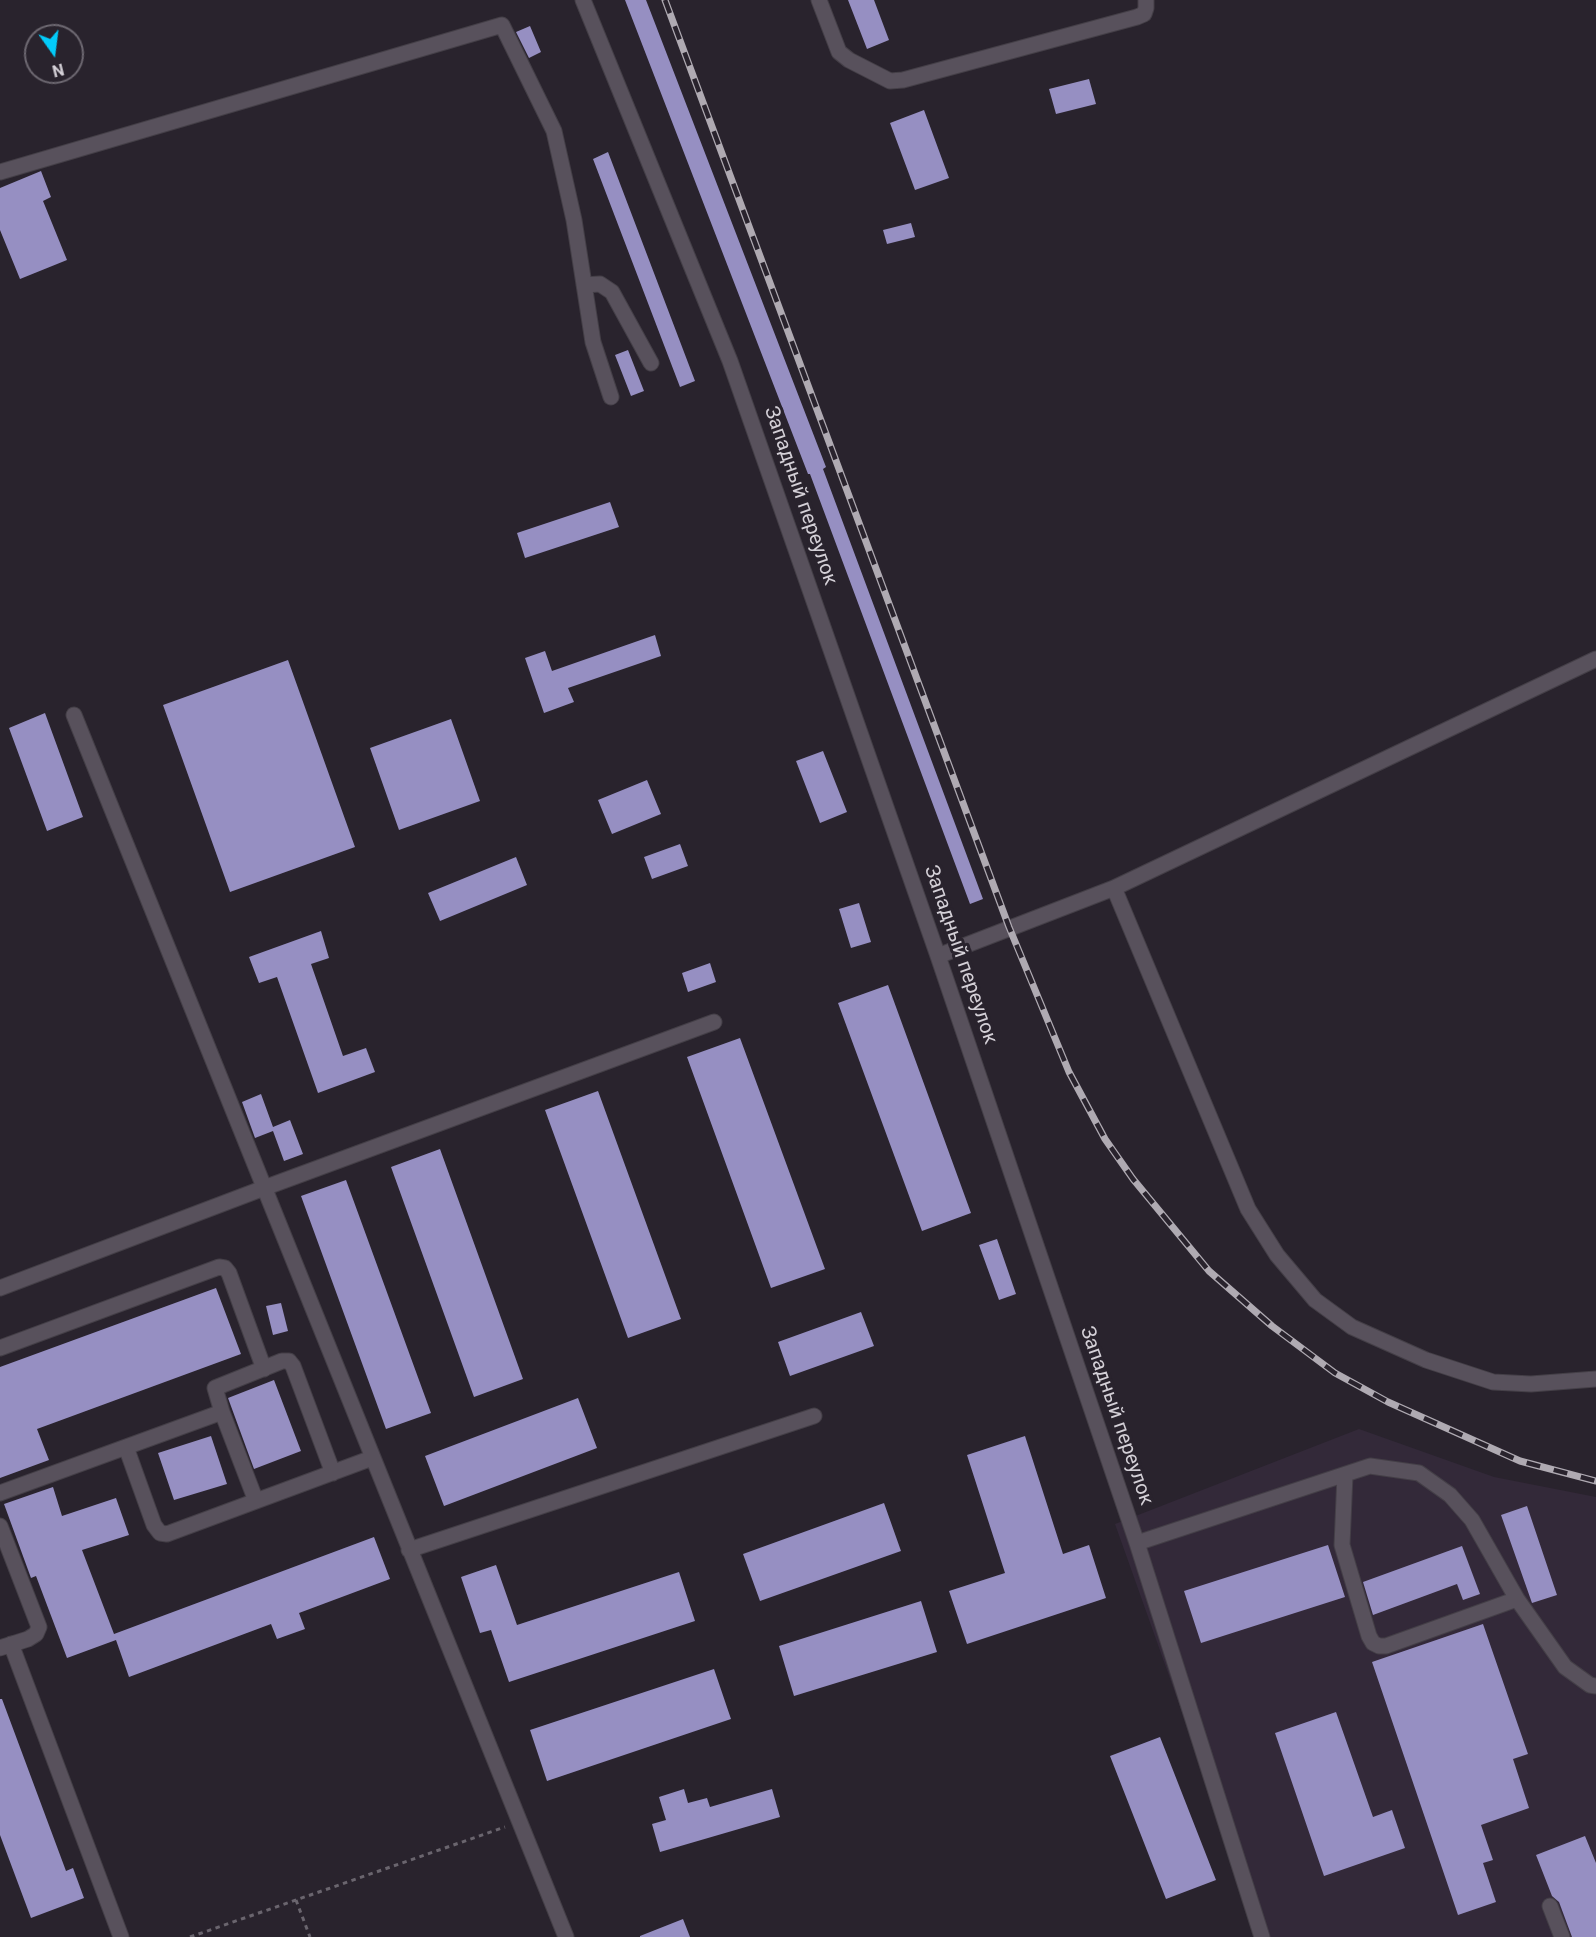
<!DOCTYPE html>
<html>
<head>
<meta charset="utf-8">
<style>
  body { margin:0 }
  #map { position:relative; width:1596px; height:1937px; overflow:hidden; background:#29232d; font-family:Roboto,sans-serif }
  canvas { display:block }
  .north { position:absolute; left:24px; top:24px; width:60px; height:60px; box-sizing:border-box; background:#29232d; border:2px solid #6d6871; border-radius:50%; rotate:166deg; font-size:16px; font-weight:700; line-height:24px; text-align:center; color:#d4d0d7 }
  .north::after { content:''; display:block; margin:auto; width:21px; height:27px; background:#03cbf9; clip-path:polygon(50% 0,100% 100%,50% 72%,0 100%) }
</style>
</head>
<body>
<div id="map">
<canvas width="1596" height="1937"></canvas>
<div class="north">N</div>
</div>
<script>
const ctx = document.querySelector('canvas').getContext('2d');
ctx.lineJoin = 'round';
function fill(path, color) { ctx.fillStyle = color; ctx.fill(path, 'evenodd'); }
const toPath = rows => new Path2D(rows.map(r => 'M' + r).join(''));
function strokePath(path, color, width, dash) { ctx.strokeStyle = color; ctx.lineWidth = width; ctx.lineCap = dash ? 'butt' : 'round'; ctx.setLineDash(dash || []); ctx.stroke(path); }
function label(font, color, halo, rows, align = 'center') {
  ctx.font = font + ' Roboto,sans-serif'; ctx.lineWidth = 6; ctx.setLineDash([]); ctx.textBaseline = 'middle'; ctx.strokeStyle = halo; ctx.fillStyle = color; for (const [text, x, y, turn = 0] of rows) {
    ctx.save(); ctx.translate(x, y); ctx.rotate((+turn || 0) * Math.PI / 180); ctx.textAlign = isNaN(turn) ? turn : align; if (halo) ctx.strokeText(text, 0, 0); ctx.fillText(text, 0, 0); ctx.restore();
  }
}
fill(toPath([
  [1359,1429,1494,1477,1596,1497,1596,1937,1262,1937,1115,1524]
]), '#332939');
fill(toPath([
  [625,0,646,0,826,467,823,469,983,899,970,904,810,474,808,474],
  [848,0,874,0,889,40,867,49],
  [530,26,541,52,529,58,516,32],
  [1089,79,1096,104,1056,114,1049,89],
  [924,110,949,178,915,190,890,123],
  [608,152,695,381,680,387,593,159],
  [41,171,51,197,43,201,67,260,20,279,0,230,0,188],
  [911,223,915,237,887,244,883,230],
  [628,350,644,391,631,396,615,355],
  [610,502,619,527,525,558,517,533],
  [655,635,661,656,568,688,574,702,544,713,525,658,545,651,552,671],
  [288,660,355,847,230,892,163,705],
  [45,713,83,817,47,831,9,728],
  [451,719,480,801,399,830,370,748],
  [823,751,847,812,820,823,796,761],
  [647,780,661,814,612,834,598,800],
  [680,844,688,866,652,879,644,857],
  [516,857,527,885,440,921,428,893],
  [859,903,871,942,851,948,839,909],
  [321,931,329,958,311,964,343,1056,366,1048,375,1072,318,1093,277,977,259,983,249,957],
  [710,963,716,982,688,992,682,973],
  [888,985,971,1213,922,1231,838,1003],
  [740,1038,825,1269,771,1288,687,1057],
  [598,1091,681,1319,628,1338,545,1110],
  [261,1094,273,1127,290,1120,303,1154,284,1161,273,1131,255,1138,242,1102],
  [440,1149,523,1379,474,1397,391,1167],
  [346,1180,431,1413,386,1429,301,1196],
  [997,1239,1016,1294,999,1300,979,1245],
  [216,1288,241,1354,37,1429,49,1460,0,1478,0,1367],
  [281,1303,288,1331,273,1335,266,1306],
  [861,1312,874,1346,790,1376,778,1342],
  [274,1380,301,1451,254,1469,228,1398],
  [578,1398,597,1448,444,1506,425,1456],
  [211,1436,227,1484,174,1500,158,1453],
  [1025,1436,1063,1554,1089,1545,1106,1598,967,1644,949,1591,1005,1573,967,1455],
  [53,1487,62,1516,116,1498,129,1535,82,1550,114,1634,374,1537,390,1579,299,1613,305,1629,277,1639,271,1624,129,1677,116,1640,67,1658,36,1576,31,1578,4,1504],
  [884,1503,901,1551,760,1601,743,1554],
  [1527,1506,1557,1595,1532,1603,1501,1515],
  [1328,1545,1345,1597,1201,1643,1184,1591],
  [1462,1546,1480,1594,1463,1600,1457,1584,1373,1615,1363,1582],
  [496,1565,517,1625,679,1572,695,1621,509,1682,491,1630,480,1633,461,1577],
  [921,1601,937,1652,794,1696,779,1646],
  [1483,1624,1528,1754,1513,1759,1529,1808,1481,1825,1493,1860,1483,1863,1496,1902,1458,1915,1372,1662],
  [714,1669,731,1719,547,1781,530,1730],
  [0,1699,2,1699,66,1871,73,1868,84,1898,31,1918,0,1835],
  [1336,1712,1373,1817,1392,1810,1405,1848,1324,1876,1275,1733],
  [1160,1737,1216,1880,1166,1899,1110,1756],
  [684,1789,688,1803,707,1798,710,1807,772,1789,780,1817,660,1852,652,1824,666,1820,659,1797],
  [1585,1836,1596,1863,1596,1937,1572,1937,1559,1902,1552,1896,1536,1855],
  [683,1919,690,1937,640,1937,640,1936]
]), '#968fc2');
const minor = toPath([
  [583,0,730,361,938,956,1137,1543,1262,1937],
  [819,0,839,52,849,60,890,81,903,80,1137,17,1144,14,1146,8,1146,0],
  [0,172,502,25,554,131,574,220,593,342,611,397],
  [584,285,600,284,612,292,651,363],
  [74,715,566,1937],
  [1114,888,1248,1209,1277,1255,1315,1300,1352,1327,1426,1360,1493,1382,1531,1384,1596,1379],
  [938,956,1114,888,1596,659],
  [0,1288,264,1188,714,1022],
  [0,1348,219,1267,225,1268,229,1273,264,1369],
  [222,1412,215,1388,282,1361,289,1361,293,1366,333,1473],
  [126,1447,222,1412,256,1501],
  [1345,1475,1342,1545,1369,1636,1373,1643,1379,1646,1386,1646,1517,1599],
  [0,1493,126,1447,154,1525,160,1533,167,1534,372,1458],
  [0,1526,39,1627,36,1634,28,1639,0,1648],
  [1137,1543,1370,1466,1419,1473,1450,1495,1472,1520,1517,1599,1565,1667,1590,1685,1596,1686],
  [409,1550,814,1416],
  [11,1644,121,1937],
  [1550,1906,1562,1937]
]);
strokePath(minor, '#443f47', 17);
strokePath(toPath([
  [296,1900,310,1937],
  [190,1937,505,1827]
]), '#6a656e', 3, [4.5, 4.5]);
strokePath(minor, '#58515c', 15);
const rail = toPath([
  [665,0,1009,927,1069,1072,1105,1139,1133,1179,1209,1271,1272,1326,1335,1373,1388,1402,1520,1461,1596,1481]
]);
strokePath(rail, '#afaab2', 7);
strokePath(rail, '#29232d', 4.5, [14]);
label('20px', '#d4d0d7', '#29232d', [
  ["Западный переулок",800,496,71],
  ["Западный переулок",960,955,71],
  ["Западный переулок",1116,1416,71]
]);
</script>
</body>
</html>
